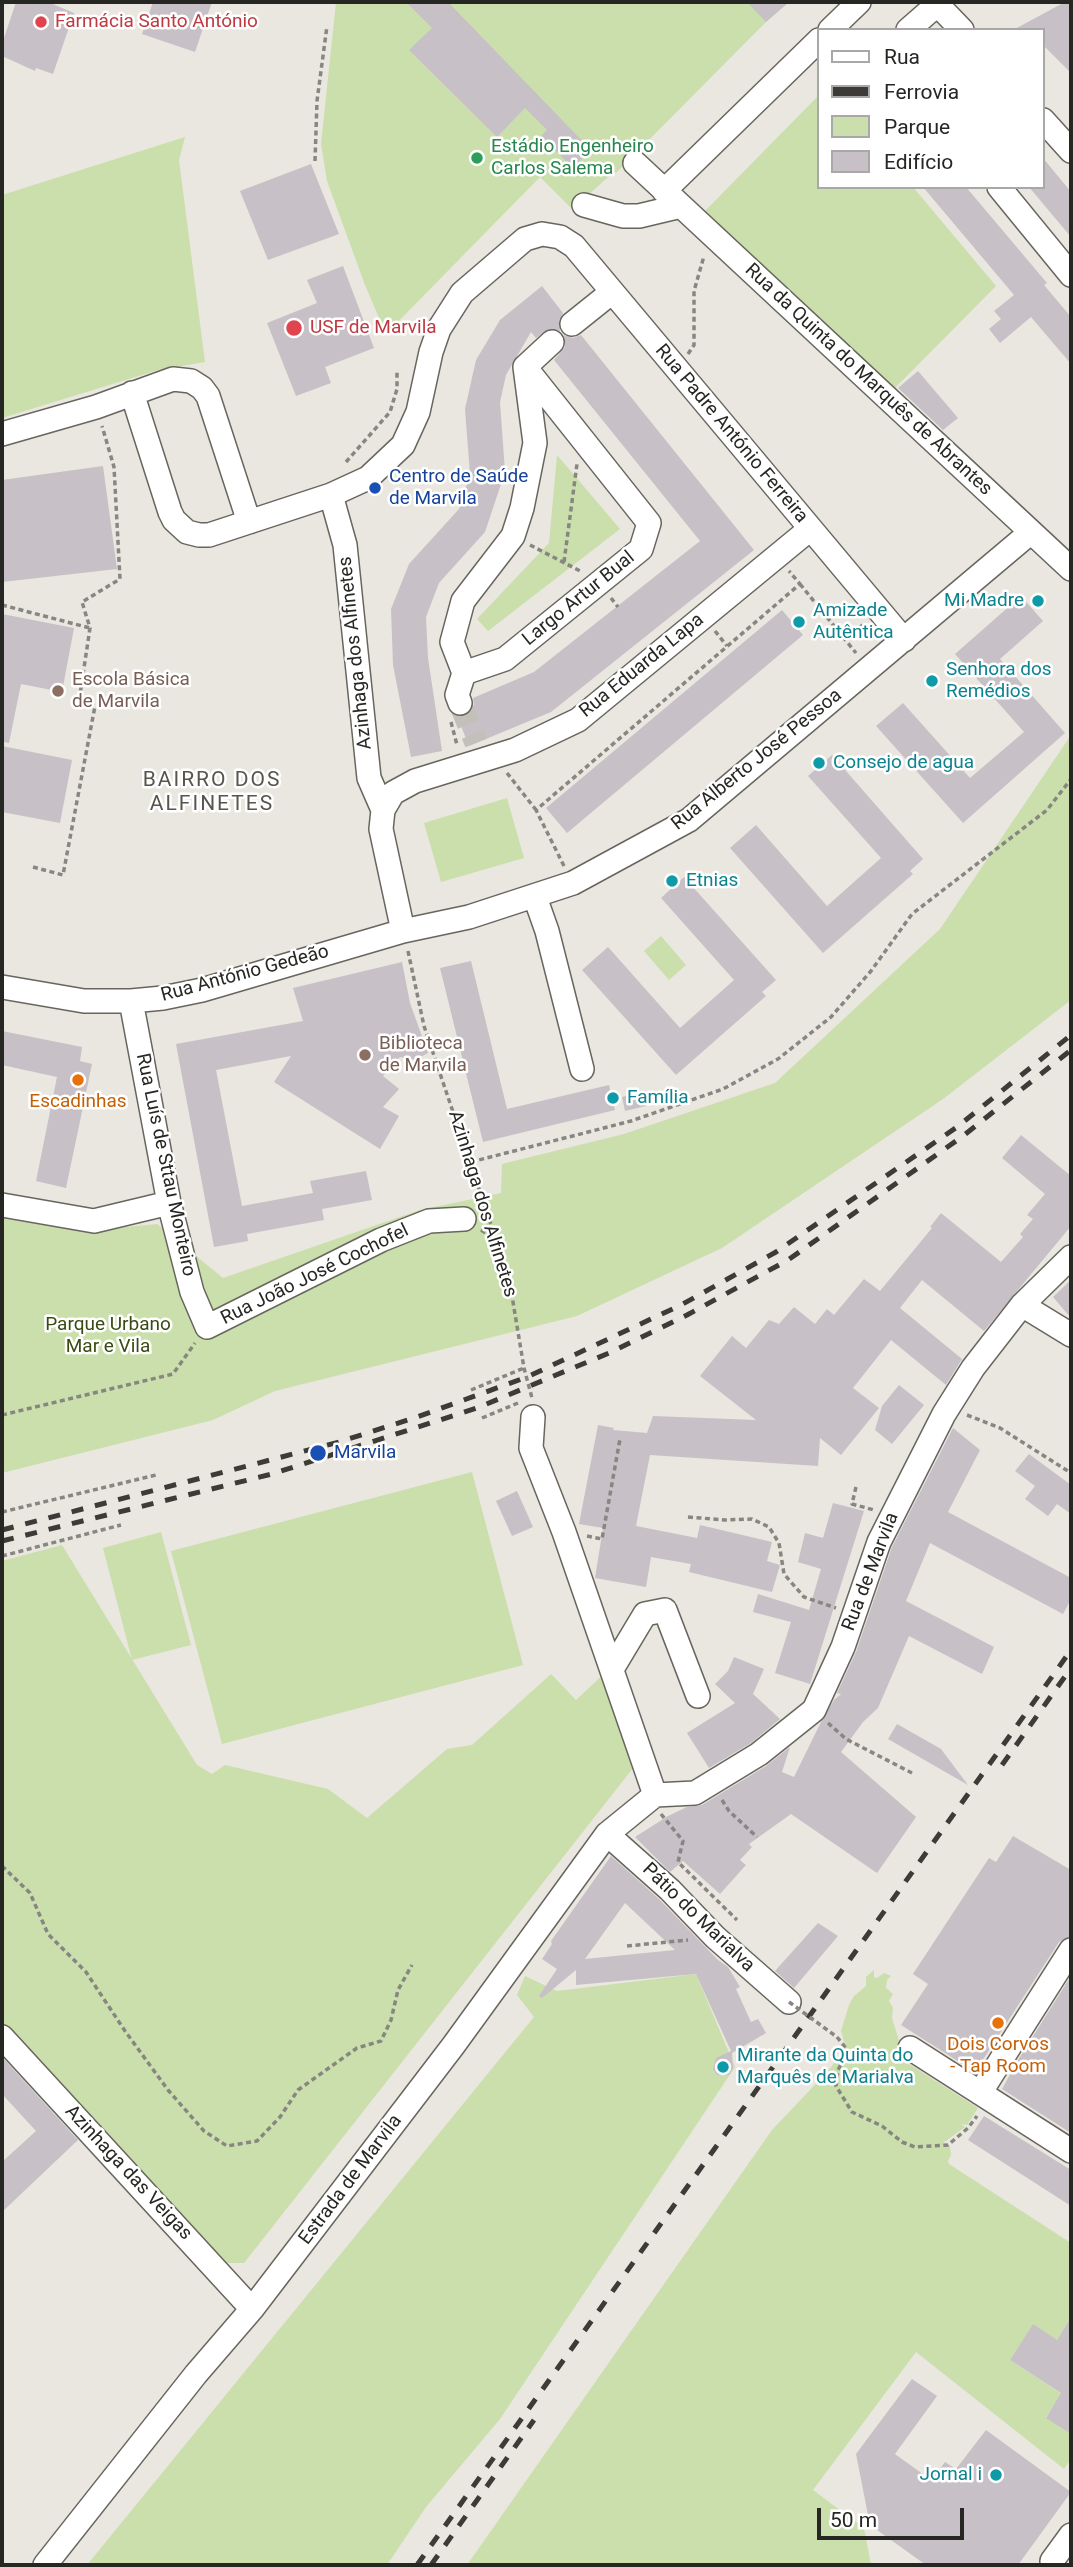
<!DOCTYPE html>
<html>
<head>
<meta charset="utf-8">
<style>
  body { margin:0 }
  #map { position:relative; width:1073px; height:2567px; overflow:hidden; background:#e9e7df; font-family:Roboto,sans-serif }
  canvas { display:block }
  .frame { position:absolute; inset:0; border:4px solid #262623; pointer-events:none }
  .legend { position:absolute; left:817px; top:28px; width:228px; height:161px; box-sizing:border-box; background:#fff; border:2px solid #a8a8a7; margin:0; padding:9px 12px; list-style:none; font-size:21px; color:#262623 }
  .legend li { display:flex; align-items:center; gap:14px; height:35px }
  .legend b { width:35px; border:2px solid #a8a8a7 }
  .scale { position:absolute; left:817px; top:2508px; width:147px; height:32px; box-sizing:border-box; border:4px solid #262623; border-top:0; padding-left:9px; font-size:21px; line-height:24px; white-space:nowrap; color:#262623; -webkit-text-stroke:5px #fff; paint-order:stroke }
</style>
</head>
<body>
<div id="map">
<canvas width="1073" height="2567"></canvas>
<div class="frame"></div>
<ul class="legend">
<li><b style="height:9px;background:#fff"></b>Rua</li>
<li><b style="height:9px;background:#3c3b38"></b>Ferrovia</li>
<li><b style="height:19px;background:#cadfac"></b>Parque</li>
<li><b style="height:19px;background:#c7c0c7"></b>Edifício</li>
</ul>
<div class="scale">50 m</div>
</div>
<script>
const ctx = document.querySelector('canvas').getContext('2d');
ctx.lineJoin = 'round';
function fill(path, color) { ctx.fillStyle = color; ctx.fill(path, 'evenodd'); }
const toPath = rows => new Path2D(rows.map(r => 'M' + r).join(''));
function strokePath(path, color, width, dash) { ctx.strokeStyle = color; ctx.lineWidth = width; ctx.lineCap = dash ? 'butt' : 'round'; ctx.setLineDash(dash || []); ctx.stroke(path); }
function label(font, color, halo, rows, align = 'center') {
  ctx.font = font + ' Roboto,sans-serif'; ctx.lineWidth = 5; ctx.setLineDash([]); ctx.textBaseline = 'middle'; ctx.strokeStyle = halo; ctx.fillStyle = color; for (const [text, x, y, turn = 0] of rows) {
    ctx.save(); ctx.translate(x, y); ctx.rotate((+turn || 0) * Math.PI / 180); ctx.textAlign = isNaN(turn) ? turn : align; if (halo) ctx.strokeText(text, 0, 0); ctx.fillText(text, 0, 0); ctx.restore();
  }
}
fill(toPath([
  [336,2,789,2,766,22,616,173,614,172,572,209,540,177,386,334,365,285,327,181,321,144],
  [819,95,819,187,913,187,996,286,894,389,704,212],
  [185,137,179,160,205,362,158,370,2,418,2,195],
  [557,455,620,529,488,631,477,619,549,543],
  [1071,735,1071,1000,943,1099,722,1248,577,1316,275,1391,213,1420,2,1473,2,1213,94,1230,157,1224,223,1278,420,1210,501,1193,502,1164,624,1134,775,1083,940,929],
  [507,798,524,858,441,882,424,823],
  [661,936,686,965,669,980,644,951],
  [472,1472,523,1665,222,1744,171,1551],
  [161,1532,191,1645,132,1660,103,1548],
  [62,1545,197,1765,212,1774,225,1765,328,1789,367,1818,447,1749,472,1745,551,1674,576,1700,607,1671,637,1763,244,2263,223,2263,13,2032,2,2043,2,1561],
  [874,1970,874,1977,877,1978,884,1973,891,1976,887,1980,886,1988,893,1994,889,2001,893,2008,892,2018,899,2041,895,2055,978,2108,967,2125,961,2124,965,2127,943,2143,950,2147,951,2155,948,2161,949,2164,1071,2243,1071,2317,1057,2340,1033,2325,1010,2360,1071,2400,1071,2410,1057,2401,1046,2417,1071,2434,1071,2459,1064,2469,916,2352,813,2490,864,2528,871,2565,467,2565,772,2130,828,2071,841,2054,844,2041,841,2031,849,2005,854,1996,866,1986,866,1977],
  [696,1974,735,2067,500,2419,426,2507,387,2565,87,2565,534,2017,517,1995,525,1976,557,1991]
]), '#cadfac');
fill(toPath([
  [16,2,48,2,74,13,53,74,36,68,35,71,2,56,2,44],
  [153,2,212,2,195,52,142,34],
  [406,2,448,2,591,150,573,168,541,136,547,130,525,108,497,137,409,50,432,28],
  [747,2,789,2,766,22],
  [1065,2,1071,2,1071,73,1043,45,1043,30,1013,30],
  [1043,158,1071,192,1071,237,1029,187,1043,187],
  [311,164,339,234,268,260,240,191],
  [923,187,966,187,1047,283,1044,285,1071,317,1071,364,1031,317,1000,343,989,329,1001,319,994,311,1014,295],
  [343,266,374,348,325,367,331,383,296,396,267,323,317,303,307,280],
  [542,286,563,313,559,320,560,331,548,329,536,338,531,332,506,375,500,402,505,472,485,532,439,583,426,617,428,658,442,751,411,757,393,665,391,609,409,564,459,509,470,474,465,409,476,360,500,320],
  [564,335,573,338,581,335,754,550,551,712,469,746,457,716,464,716,470,712,474,706,473,698,534,672,700,541,554,360,565,347],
  [918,371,958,418,943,430,898,388],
  [103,466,117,569,2,582,2,480],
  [1021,596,1043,621,1000,659,1065,733,963,823,876,726,903,703,970,778,1024,732,955,654],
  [782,610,803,635,567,833,546,808],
  [2,614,74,628,62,692,21,684,9,743,2,742],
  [2,746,72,760,60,823,2,812],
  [832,755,923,859,910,871,913,874,823,953,730,848,756,825,827,906,881,858,808,776],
  [684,877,776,980,762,992,766,996,676,1075,582,970,608,947,680,1028,734,980,661,898],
  [471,961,507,1109,609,1085,615,1110,483,1142,440,968],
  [402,962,410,1003,428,1053,415,1060,400,1057,383,1076,399,1089,383,1107,399,1116,380,1149,274,1082,291,1056,216,1070,242,1206,313,1193,310,1181,366,1171,372,1200,322,1209,324,1220,247,1234,248,1241,214,1247,176,1044,303,1021,293,988],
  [2,1031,82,1047,80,1061,92,1064,66,1188,36,1181,57,1077,2,1065],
  [643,1091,646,1106,625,1111,622,1097],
  [1021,1135,1071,1176,1071,1226,984,1331,922,1280,900,1308,962,1359,946,1385,891,1340,853,1388,879,1408,841,1455,820,1438,818,1466,650,1455,636,1526,697,1538,700,1525,772,1542,767,1561,780,1565,772,1592,689,1572,691,1564,651,1557,646,1587,595,1578,603,1528,579,1524,598,1425,614,1428,613,1430,647,1433,653,1416,756,1420,700,1376,732,1336,746,1348,769,1320,779,1324,794,1307,815,1324,827,1309,834,1315,864,1279,880,1291,932,1228,930,1227,941,1213,1001,1262,1023,1237,1020,1234,1033,1219,1027,1215,1045,1194,1002,1158],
  [1071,1280,1071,1318,1053,1297],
  [899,1385,924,1405,892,1444,875,1430,882,1406],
  [953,1428,980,1450,948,1512,1071,1578,1071,1599,1063,1614,930,1543,906,1601,994,1647,982,1674,909,1636,878,1708,863,1722,841,1752,916,1817,877,1873,791,1814,749,1844,752,1847,740,1860,746,1865,720,1894,683,1861,670,1872,635,1837,668,1816,687,1807,702,1805,766,1766,790,1747,782,1772,794,1777,821,1722,834,1700,841,1694,837,1693,856,1652,892,1547],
  [1029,1454,1071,1485,1071,1514,1057,1504,1048,1516,1025,1499,1035,1486,1015,1471],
  [517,1491,533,1527,512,1536,496,1501],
  [833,1503,864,1511,810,1684,775,1673,791,1622,753,1612,758,1594,809,1610,821,1569,798,1562,805,1533,823,1538],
  [734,1657,764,1669,753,1694,780,1719,751,1743,709,1768,687,1733,735,1703,715,1684,728,1671],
  [897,1724,941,1749,968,1785,888,1739],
  [1013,1836,1071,1870,1071,1936,1059,1942,975,2072,901,2025,928,1984,913,1974,989,1858,996,1862],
  [611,1856,660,1900,718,1960,728,1967,740,1987,736,1989,751,2022,758,2019,766,2033,732,2053,733,2068,729,2075,717,2075,713,2069,716,2058,731,2051,696,1974,576,1985,576,1970,542,1998,539,1996,557,1969,542,1959,552,1944,551,1941],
  [625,1903,675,1950,585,1959],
  [818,1923,838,1936,794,1988,775,1971],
  [1071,1976,1071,2133,1002,2089,1018,2060],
  [2,2057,78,2140,2,2212,2,2162,36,2131,2,2094],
  [984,2116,1071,2170,1071,2206,968,2140],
  [1071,2317,1071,2434,1046,2418,1061,2393,1010,2360,1033,2324,1057,2340],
  [912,2379,937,2396,895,2454,931,2480,945,2462,956,2469,986,2430,1071,2492,1018,2565,926,2565,870,2525,856,2454]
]), '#c7c0c7');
strokePath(toPath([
  [460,703,476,743]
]), '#c2c0b9', 23, [23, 11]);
const minor = toPath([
  [935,2,962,30],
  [830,30,859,2],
  [908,30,940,2],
  [1043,120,1071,151],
  [635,163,1071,569],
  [999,187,1071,275],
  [664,191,819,40],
  [584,205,623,216,639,216,681,206],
  [572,324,612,292],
  [525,367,649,523,641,549,505,659,464,673,452,642,463,601,513,536,522,508,535,443,525,367],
  [525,367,552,342],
  [132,393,170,512,174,520,187,532,199,535,209,535,331,495,368,478,403,445,418,412,431,352,439,329,462,293,525,239,542,234,560,237,574,246,904,640],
  [2,434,96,407,173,379,191,381,202,388,208,396,249,522],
  [331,495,345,545,369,778,383,810],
  [460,703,457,695,464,673],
  [535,897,547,931,582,1069],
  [403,931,381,829,383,810,393,793,415,781,515,750,578,720,810,529],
  [2,987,84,1001,131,1001,163,998,202,990,403,931,469,917,573,883,689,820,1031,532],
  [131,1001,169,1203,192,1292,207,1327,381,1240,429,1221,464,1219],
  [2,1205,94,1221,169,1203],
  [1022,1305,1071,1335],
  [533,1417,531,1448,564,1532,655,1795],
  [612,1669,645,1614,665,1610,698,1696],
  [655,1795,695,1793,759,1754,814,1710,843,1647,879,1542,944,1414,973,1368,1022,1305,1071,1257],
  [607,1834,670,1890,715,1937,789,2002],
  [2,2037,252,2309],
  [910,2048,1071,2151],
  [980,2093,1071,1950],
  [1052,2561,1071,2535],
  [45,2565,196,2374,252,2309,453,2046,607,1834,655,1795]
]);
strokePath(minor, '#67655e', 26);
strokePath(toPath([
  [315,161,317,101,327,26],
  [688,354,694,345,694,291,704,256],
  [346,462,390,412,397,389,397,370],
  [530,545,582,572],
  [564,562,577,464],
  [800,584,856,653],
  [611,598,618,607],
  [2,605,90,628],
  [715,631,727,646],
  [846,639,864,624],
  [451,722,457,745],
  [507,773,536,810],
  [564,866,536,810,800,584,789,571],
  [33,867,63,875,95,706,79,701,90,628,82,602,120,579,114,467,102,426],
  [408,951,424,1026,509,1278,524,1368,532,1398],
  [471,1162,631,1121,723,1089,778,1059,831,1017,871,971,912,914,1047,810,1071,779],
  [481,1230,497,1240],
  [471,1390,524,1368],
  [2,1415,173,1374,195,1343],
  [967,1415,1000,1428,1071,1473],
  [482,1418,518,1403],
  [856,1487,852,1504,874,1510],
  [2,1512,156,1475],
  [688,1517,725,1520,752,1519,769,1527,779,1543,784,1574,804,1597,836,1608],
  [587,1536,602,1539,620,1439],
  [2,1556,121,1525],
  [828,1723,846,1739,912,1773],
  [722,1800,729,1811,757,1837],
  [661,1814,683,1841,678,1862,737,1920],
  [2,1866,30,1893,48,1934,86,1972,125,2031,168,2090,204,2131,227,2146,257,2141,280,2117,298,2090,357,2048,381,2041,391,2020,398,1990,412,1965],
  [627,1946,688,1940],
  [837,2037,848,2051,838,2070,836,2086,852,2112,882,2126,902,2142,915,2147,948,2145,968,2128,977,2116]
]), '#878680', 3.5, [5, 3.5]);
strokePath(minor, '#fff', 23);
strokePath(toPath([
  [2,1530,339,1442,417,1417,527,1377,681,1305,776,1252,957,1127,1071,1035],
  [2,1541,272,1474,477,1408,609,1353,687,1315,788,1260,963,1136,1071,1050],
  [1002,1765,1071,1668],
  [417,2565,1071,1650],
  [431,2565,534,2420]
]), '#3c3b38', 5, [12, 12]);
strokePath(toPath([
  [789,2002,837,2037]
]), '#878680', 3.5, [5, 3.5]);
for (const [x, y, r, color] of [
  [41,22,7,"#e0444e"],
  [477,158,7,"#2e9e5b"],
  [294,328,9,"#e0444e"],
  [375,488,7,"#1a4fb4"],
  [1038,601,7,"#0f9aa8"],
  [799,622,7,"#0f9aa8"],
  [932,681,7,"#0f9aa8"],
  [58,691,7,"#8d6e63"],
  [819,763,7,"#0f9aa8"],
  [672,881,7,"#0f9aa8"],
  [365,1055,7,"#8d6e63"],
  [78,1080,7,"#e8710a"],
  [613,1098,7,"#0f9aa8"],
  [318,1453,9,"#1a4fb4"],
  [998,2023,7,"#e8710a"],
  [723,2067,7,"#0f9aa8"],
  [996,2475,7,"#0f9aa8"]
]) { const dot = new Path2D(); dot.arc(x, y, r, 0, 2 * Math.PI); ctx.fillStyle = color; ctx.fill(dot); strokePath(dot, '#fff', 2.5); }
label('19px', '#be3a42', '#fff', [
  ["Farmácia Santo António",55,22],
  ["USF de Marvila",310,328]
], 'left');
label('19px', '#27864d', '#fff', [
  ["Estádio Engenheiro",491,147],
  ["Carlos Salema",491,169]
], 'left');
label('19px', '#262623', '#fff', [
  ["Rua da Quinta do Marquês de Abrantes",868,380,43],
  ["Rua Padre António Ferreira",731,434,50],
  ["Largo Artur Bual",579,599,-39],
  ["Azinhaga dos Alfinetes",356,653,-96],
  ["Rua Eduarda Lapa",642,666,-39],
  ["Rua Alberto José Pessoa",757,760,-39],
  ["Rua António Gedeão",245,974,-15],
  ["Rua Luís de Sttau Monteiro",165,1165,78],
  ["Azinhaga dos Alfinetes",482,1204,73],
  ["Rua João José Cochofel",315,1275,-26],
  ["Rua de Marvila",871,1572,-69],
  ["Pátio do Marialva",698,1918,44],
  ["Azinhaga das Veigas",128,2173,47],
  ["Estrada de Marvila",351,2180,-53]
]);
label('19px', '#164399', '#fff', [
  ["Centro de Saúde",389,477],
  ["de Marvila",389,499],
  ["Marvila",334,1453]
], 'left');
label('19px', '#0d838f', '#fff', [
  ["Mi Madre",1024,601,"right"],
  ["Amizade",813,611],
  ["Autêntica",813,633],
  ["Senhora dos",946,670],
  ["Remédios",946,692],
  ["Consejo de agua",833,763],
  ["Etnias",686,881],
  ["Família",627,1098],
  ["Mirante da Quinta do",737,2056],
  ["Marquês de Marialva",737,2078],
  ["Jornal i",982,2475,"right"]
], 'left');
label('19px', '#785e54', '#fff', [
  ["Escola Básica",72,680],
  ["de Marvila",72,702],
  ["Biblioteca",379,1044],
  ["de Marvila",379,1066]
], 'left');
label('19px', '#c56008', '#fff', [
  ["Escadinhas",78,1102],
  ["Dois Corvos",998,2045],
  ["- Tap Room",998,2067]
]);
label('19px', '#394b13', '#fff', [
  ["Parque Urbano",108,1325],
  ["Mar e Vila",108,1347]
]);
ctx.letterSpacing = '2px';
label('21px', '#56554e', '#fff', [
  ["BAIRRO DOS",212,781],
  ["ALFINETES",212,805]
]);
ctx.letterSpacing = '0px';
</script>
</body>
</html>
